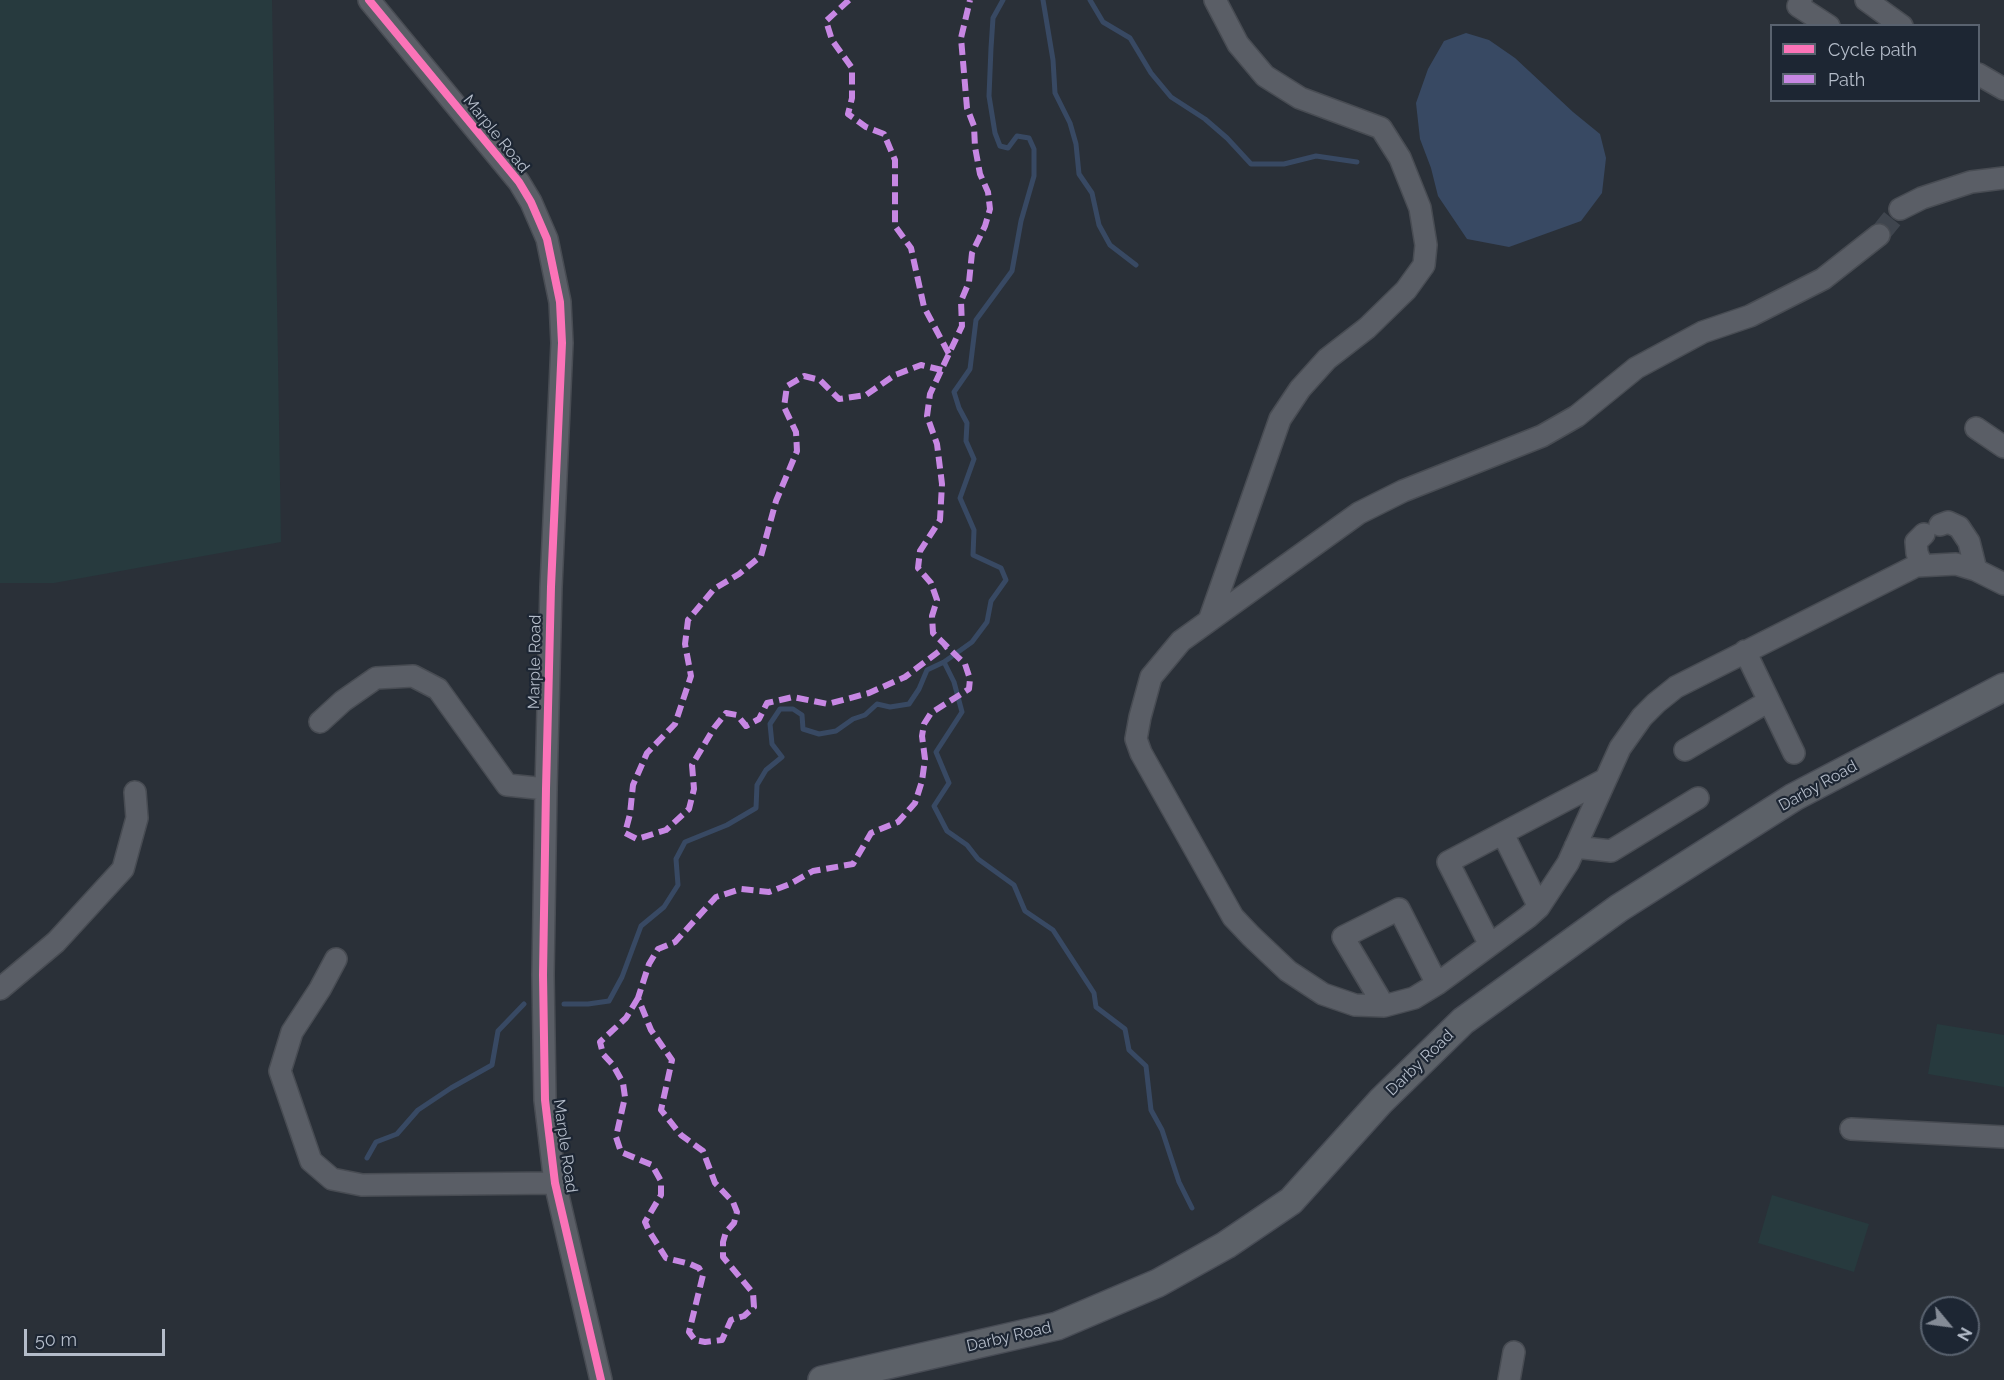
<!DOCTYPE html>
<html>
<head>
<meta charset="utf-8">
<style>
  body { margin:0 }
  #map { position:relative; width:2004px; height:1380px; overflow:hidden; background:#2a3038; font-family:Raleway,sans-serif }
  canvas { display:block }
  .legend { position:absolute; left:1770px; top:24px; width:210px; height:78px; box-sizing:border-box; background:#1d2633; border:2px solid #59626f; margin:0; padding:8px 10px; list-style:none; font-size:18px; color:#b4bcc9 }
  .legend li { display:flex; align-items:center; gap:12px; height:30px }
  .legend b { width:30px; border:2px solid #59626f }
  .north { position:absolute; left:1920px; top:1296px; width:60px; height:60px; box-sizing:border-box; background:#1d2633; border:2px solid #59626f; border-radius:50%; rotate:119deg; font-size:16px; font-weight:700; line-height:24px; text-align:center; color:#b4bcc9 }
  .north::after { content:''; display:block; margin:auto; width:21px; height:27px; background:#848b96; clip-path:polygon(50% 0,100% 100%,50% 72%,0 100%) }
  .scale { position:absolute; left:24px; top:1329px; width:141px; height:27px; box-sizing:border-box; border:3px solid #b4bcc9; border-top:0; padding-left:8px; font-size:18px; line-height:21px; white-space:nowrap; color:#b4bcc9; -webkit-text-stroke:4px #1d2633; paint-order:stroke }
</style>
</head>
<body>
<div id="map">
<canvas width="2004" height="1380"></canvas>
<ul class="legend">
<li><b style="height:8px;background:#fb73b8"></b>Cycle path</li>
<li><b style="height:8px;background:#c787e3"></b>Path</li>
</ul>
<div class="north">N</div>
<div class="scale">50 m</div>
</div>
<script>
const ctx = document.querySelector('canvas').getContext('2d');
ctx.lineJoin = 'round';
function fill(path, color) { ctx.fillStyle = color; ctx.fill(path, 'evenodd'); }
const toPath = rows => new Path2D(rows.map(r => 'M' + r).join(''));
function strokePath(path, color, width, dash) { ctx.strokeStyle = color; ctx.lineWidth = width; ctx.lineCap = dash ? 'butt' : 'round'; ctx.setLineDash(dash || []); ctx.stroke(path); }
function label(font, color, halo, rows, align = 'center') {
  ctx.font = font + ' Raleway,sans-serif'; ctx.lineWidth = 4.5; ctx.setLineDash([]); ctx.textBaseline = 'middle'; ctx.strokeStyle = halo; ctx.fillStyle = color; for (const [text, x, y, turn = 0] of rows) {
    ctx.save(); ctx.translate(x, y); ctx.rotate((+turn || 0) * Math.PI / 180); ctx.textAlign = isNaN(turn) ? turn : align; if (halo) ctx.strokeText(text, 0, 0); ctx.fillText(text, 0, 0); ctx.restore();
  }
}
fill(toPath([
  [0,0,272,0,281,542,54,583,0,583],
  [1937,1024,2004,1035,2004,1087,1928,1074],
  [1772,1195,1869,1224,1854,1272,1758,1243]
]), '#273a3e');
fill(toPath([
  [1466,33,1489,40,1515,58,1573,112,1600,134,1606,158,1602,193,1581,221,1509,247,1467,239,1438,196,1431,168,1420,139,1416,103,1428,69,1444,41]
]), '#384963');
strokePath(toPath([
  [1003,0,993,18,991,48,989,96,995,133,1000,146,1008,148,1017,136,1029,138,1034,149,1034,176,1021,221,1012,271,976,320,970,369,954,392,959,408,967,423,966,441,974,459,960,498,974,530,973,555,1001,568,1006,580,991,601,987,622,972,642,944,662,954,682,962,712,936,752,949,783,934,806,947,831,967,845,978,859,1014,885,1025,911,1053,930,1094,993,1096,1007,1125,1029,1129,1050,1146,1066,1151,1110,1162,1130,1179,1182,1192,1208],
  [1043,0,1053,60,1055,93,1070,123,1076,144,1079,174,1092,193,1099,225,1110,245,1136,265],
  [1090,0,1103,22,1130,38,1151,73,1171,97,1205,119,1227,138,1251,164,1284,164,1316,156,1357,162],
  [564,1004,588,1004,609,1001,622,977,641,926,664,907,678,885,676,859,685,842,727,825,756,808,757,785,766,770,782,757,772,744,770,724,780,709,793,709,802,715,803,729,819,734,836,731,853,719,865,715,877,704,890,707,909,704,919,689,927,670,944,662],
  [367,1158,376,1142,397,1134,418,1110,451,1088,492,1065,498,1031,524,1004]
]), '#384963', 5);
strokePath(toPath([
  [1879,235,1900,209]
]), '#3f454e', 21, [21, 10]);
const minor = toPath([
  [369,0,519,182,531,202,547,239,560,302,562,343,551,587,546,789,543,975,545,1100,555,1183,601,1380],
  [1801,0,1798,6,1829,26],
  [1866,0,1902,26],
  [1978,74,2004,89],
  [1900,209,1922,198,1971,182,2004,178],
  [1879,235,1823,279,1750,316,1703,332,1636,368,1577,416,1542,436,1403,491,1359,513,1181,641,1151,677,1140,717,1136,739,1141,753,1233,917,1251,936,1288,971,1323,994,1355,1005,1384,1006,1414,998,1437,984,1528,917,1539,907,1568,863,1620,748,1642,717,1656,703,1676,687,1916,566,1956,564,1976,570,2004,584],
  [1976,428,2004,447],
  [1940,525,1948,522,1959,527,1969,542,1976,570],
  [1922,565,1917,553,1916,542,1924,534],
  [1209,621,1280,419,1300,389,1327,359,1367,328,1406,290,1424,265,1426,245,1420,208,1400,158,1381,128,1300,98,1265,76,1238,44,1215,0],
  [1745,651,1794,753],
  [320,722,343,701,376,678,413,676,438,689,507,785,546,789],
  [1685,750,1769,701],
  [1503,834,1539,907],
  [1575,847,1611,851,1698,798],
  [1490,945,1448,862,1606,779],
  [336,959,320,989,292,1032,280,1071,311,1161,332,1179,362,1185,555,1183],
  [0,989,56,942,123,869,137,818,135,792],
  [1384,1006,1343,937,1399,909,1437,984],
  [1851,1129,2004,1137],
  [1509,1380,1514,1352]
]);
const major = toPath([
  [822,1380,1057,1326,1158,1283,1226,1245,1291,1201,1381,1101,1463,1021,1619,908,1794,797,2004,687]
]);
strokePath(minor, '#484c53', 24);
strokePath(major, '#484c55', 30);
strokePath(minor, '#5a5e66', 21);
strokePath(major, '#5c6168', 27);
strokePath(toPath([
  [849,0,826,21,832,40,852,68,852,98,848,114,866,127,884,134,895,160,895,226,911,248,924,307,949,354],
  [942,370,921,365,895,375,866,395,839,399,820,380,804,376,787,386,784,407,796,432,797,451,776,501,761,556,739,574,714,589,688,620,685,644,691,676,675,724,647,753,633,785,630,814,625,833,637,839,666,830,689,809,694,789,692,765,714,728,726,713,737,715,746,726,759,719,767,703,793,697,828,704,869,693,905,677,946,646],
  [638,998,626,1018,600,1042,603,1054,613,1065,623,1083,625,1097,616,1137,621,1152,652,1165,661,1181,661,1195,645,1222,649,1231,666,1258,690,1264,699,1268,703,1275,689,1332,695,1340,705,1342,722,1340,731,1320,744,1316,754,1307,753,1293,723,1257,723,1242,726,1232,734,1223,737,1212,733,1202,715,1183,703,1151,681,1135,661,1110,672,1060,651,1030,638,998,649,964,658,949,675,942,716,897,741,889,769,892,790,884,813,871,853,864,871,833,898,822,915,803,922,781,925,759,922,736,924,724,931,713,969,689,970,679,965,664,933,633,932,616,937,600,931,583,918,568,920,551,940,520,942,484,937,444,927,416,930,394,962,326,961,301,969,282,972,253,985,226,990,209,988,192,980,174,975,147,974,126,967,108,961,38,970,0]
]), '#c787e3', 6, [12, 6]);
strokePath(toPath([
  [369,0,519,182,531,202,547,239,560,302,562,343,551,587,546,789,543,975,545,1100,555,1183,601,1380]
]), '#fb73b8', 8);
label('16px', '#b4bcc9', '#1d2633', [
  ["Marple Road",496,134,51],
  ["Marple Road",535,662,-89],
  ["Darby Road",1818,786,-29],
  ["Darby Road",1420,1063,-44],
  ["Marple Road",565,1146,82],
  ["Darby Road",1009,1337,-13]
]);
</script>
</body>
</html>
